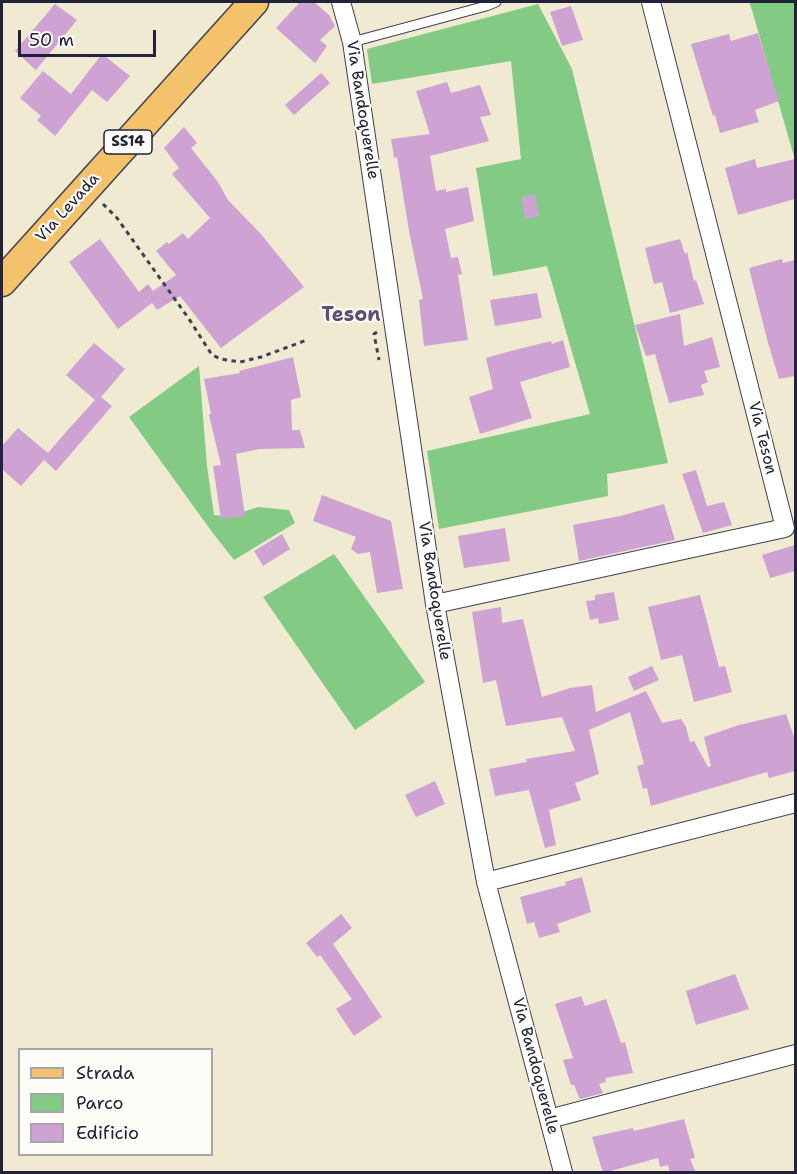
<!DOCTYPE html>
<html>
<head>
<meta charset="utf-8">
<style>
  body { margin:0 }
  #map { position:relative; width:797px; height:1174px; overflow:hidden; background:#efead1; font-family:"Shantell Sans",sans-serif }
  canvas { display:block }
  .frame { position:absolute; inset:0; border:3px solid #22223b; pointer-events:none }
  .legend { position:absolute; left:18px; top:1048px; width:195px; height:108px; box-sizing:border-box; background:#fdfcf7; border:2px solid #a5a5ac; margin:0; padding:8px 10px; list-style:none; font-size:18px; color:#22223b }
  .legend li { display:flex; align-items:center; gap:12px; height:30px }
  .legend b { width:30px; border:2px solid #a5a5ac }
  .scale { position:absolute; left:18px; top:30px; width:138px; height:27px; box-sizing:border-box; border:3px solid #22223b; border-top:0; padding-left:8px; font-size:18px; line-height:21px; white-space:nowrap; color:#22223b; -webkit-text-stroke:4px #fdfcf7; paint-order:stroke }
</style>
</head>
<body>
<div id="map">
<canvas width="797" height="1174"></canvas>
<div class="frame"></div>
<ul class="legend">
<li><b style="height:8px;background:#f4c26a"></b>Strada</li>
<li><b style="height:16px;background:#83ca85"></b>Parco</li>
<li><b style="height:16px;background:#cea2d3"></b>Edificio</li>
</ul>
<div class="scale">50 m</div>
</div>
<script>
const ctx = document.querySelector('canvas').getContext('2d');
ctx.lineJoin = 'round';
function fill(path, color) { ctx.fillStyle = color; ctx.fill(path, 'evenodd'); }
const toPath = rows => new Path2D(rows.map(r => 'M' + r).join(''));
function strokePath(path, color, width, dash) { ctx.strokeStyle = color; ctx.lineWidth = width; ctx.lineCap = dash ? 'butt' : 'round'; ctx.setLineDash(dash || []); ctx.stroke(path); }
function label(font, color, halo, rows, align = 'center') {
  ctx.font = font + ' "Shantell Sans",sans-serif'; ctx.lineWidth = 4.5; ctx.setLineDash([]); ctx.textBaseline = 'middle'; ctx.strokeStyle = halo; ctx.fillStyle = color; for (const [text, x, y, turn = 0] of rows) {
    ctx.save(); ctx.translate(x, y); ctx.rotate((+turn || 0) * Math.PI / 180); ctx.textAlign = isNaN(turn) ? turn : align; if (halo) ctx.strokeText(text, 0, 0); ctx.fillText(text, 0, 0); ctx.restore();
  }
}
fill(toPath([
  [749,2,795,2,795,160,752,10],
  [538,4,572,69,668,463,607,474,608,496,439,529,427,451,590,414,547,266,493,276,476,168,521,159,511,61,372,84,367,49],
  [199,366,207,466,214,515,230,516,258,507,289,510,295,523,234,560,212,532,129,417],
  [334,554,425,682,355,730,263,597]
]), '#83ca85');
fill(toPath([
  [300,2,314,2,329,15,335,26,320,40,327,46,315,63,276,28],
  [55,4,77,20,36,70,15,51],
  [571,6,583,40,562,46,550,12],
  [758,33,779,101,755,110,759,122,720,133,715,115,713,116,691,44,729,34,731,41],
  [102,54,130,76,107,102,92,90,55,136,37,120,41,116,20,98,43,71,71,94],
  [321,73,330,83,294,115,285,105],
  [447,82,451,93,480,85,491,115,480,117,489,141,430,156,436,191,446,189,446,192,468,187,474,221,445,229,451,258,458,257,462,274,458,275,468,340,424,346,419,300,423,299,409,231,397,157,394,158,391,139,430,134,416,91],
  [184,127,197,143,191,148,218,182,228,200,260,233,304,287,221,348,180,296,157,310,152,303,118,329,69,262,100,239,139,292,148,284,153,291,176,275,156,251,167,242,169,244,183,233,188,239,210,218,172,174,179,168,164,148],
  [755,159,757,168,795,159,795,199,738,215,725,168],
  [535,194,539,216,525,219,521,197],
  [680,239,685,254,687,252,694,281,696,280,704,304,670,313,662,282,654,284,645,248],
  [782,259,783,263,795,260,795,376,779,379,768,343,749,268],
  [537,293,542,318,495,326,490,300],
  [680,314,684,346,712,337,720,367,704,371,708,382,701,385,704,395,669,403,655,354,646,356,635,325],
  [563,340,570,367,520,382,532,418,480,434,469,397,493,389,486,358,511,351,551,341,552,344],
  [94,343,125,369,101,397,112,406,56,471,44,460,21,486,2,469,2,446,18,428,48,453,66,432,95,400,66,375],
  [293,357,301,397,291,400,292,430,300,430,305,448,259,449,236,454,245,516,221,519,213,466,221,465,209,415,211,414,204,379,240,373,239,371],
  [696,470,707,506,724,502,732,525,703,533,682,474],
  [322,495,391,521,403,589,377,593,370,552,358,554,351,549,356,537,313,521],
  [664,504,675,540,579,561,573,525,620,516],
  [505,528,510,561,464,568,458,536],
  [282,534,290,549,263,566,254,551],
  [795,545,795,571,770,578,762,555],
  [614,592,619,620,599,624,598,618,590,620,586,601,595,600,595,595],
  [700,595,719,667,725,666,732,692,694,702,682,655,661,660,648,607],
  [501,607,502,623,523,619,542,697,570,688,592,685,596,712,627,699,628,701,627,699,646,691,662,723,681,719,686,727,690,742,694,741,708,767,711,766,704,737,739,725,786,714,795,740,795,771,769,778,767,772,651,806,647,788,643,789,637,766,644,764,630,712,589,730,599,774,575,783,581,800,549,810,556,845,545,848,529,790,495,796,489,769,527,762,526,759,575,751,562,717,506,726,496,680,483,683,472,612],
  [652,666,659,680,634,691,628,677],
  [435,781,445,804,416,817,405,795],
  [582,877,591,912,557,924,560,932,539,938,534,922,527,924,520,897,566,885,565,882],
  [341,914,352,928,333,944,382,1017,354,1036,336,1009,352,999,320,955,317,957,306,943],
  [735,974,749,1009,696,1025,686,991],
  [581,996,585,1006,606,999,621,1043,625,1042,633,1073,605,1078,606,1082,599,1084,603,1093,580,1099,574,1085,571,1085,563,1060,573,1058,555,1004],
  [684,1119,695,1158,690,1159,696,1173,670,1173,668,1165,660,1167,658,1158,603,1173,592,1137,633,1128,634,1131]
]), '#cea2d3');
const service = toPath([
  [352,42,486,6,496,2]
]);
const minor = toPath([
  [341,2,352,42,435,604,486,882,563,1172],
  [435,604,785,528,651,2],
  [486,882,796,803],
  [549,1119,796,1054]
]);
const primary = toPath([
  [2,282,254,2]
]);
strokePath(service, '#414052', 11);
strokePath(minor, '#414052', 20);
strokePath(primary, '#414052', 31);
strokePath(toPath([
  [103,204,117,218,189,319,212,355,221,359,240,362,261,357,307,340],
  [377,332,374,334,379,360]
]), '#414052', 3, [4.5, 4.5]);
strokePath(service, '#fff', 9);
strokePath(minor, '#fff', 18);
strokePath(primary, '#f4c26a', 28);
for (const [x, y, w] of [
  [128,142,48]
]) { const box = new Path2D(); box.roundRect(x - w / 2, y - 12, w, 24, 4.5); ctx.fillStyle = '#fdfcf7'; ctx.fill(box); strokePath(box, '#22223b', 1.5); }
label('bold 15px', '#22223b', null, [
  ["SS14",128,142]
]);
label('16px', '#22223b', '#fdfcf7', [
  ["Via Bandoquerelle",362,110,81],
  ["Via Levada",68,208,-48],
  ["Via Teson",762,438,76],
  ["Via Bandoquerelle",434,591,81],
  ["Via Bandoquerelle",535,1066,75]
]);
label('bold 20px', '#5e4f70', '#fdfcf7', [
  ["Teson",351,316]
]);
</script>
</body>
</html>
